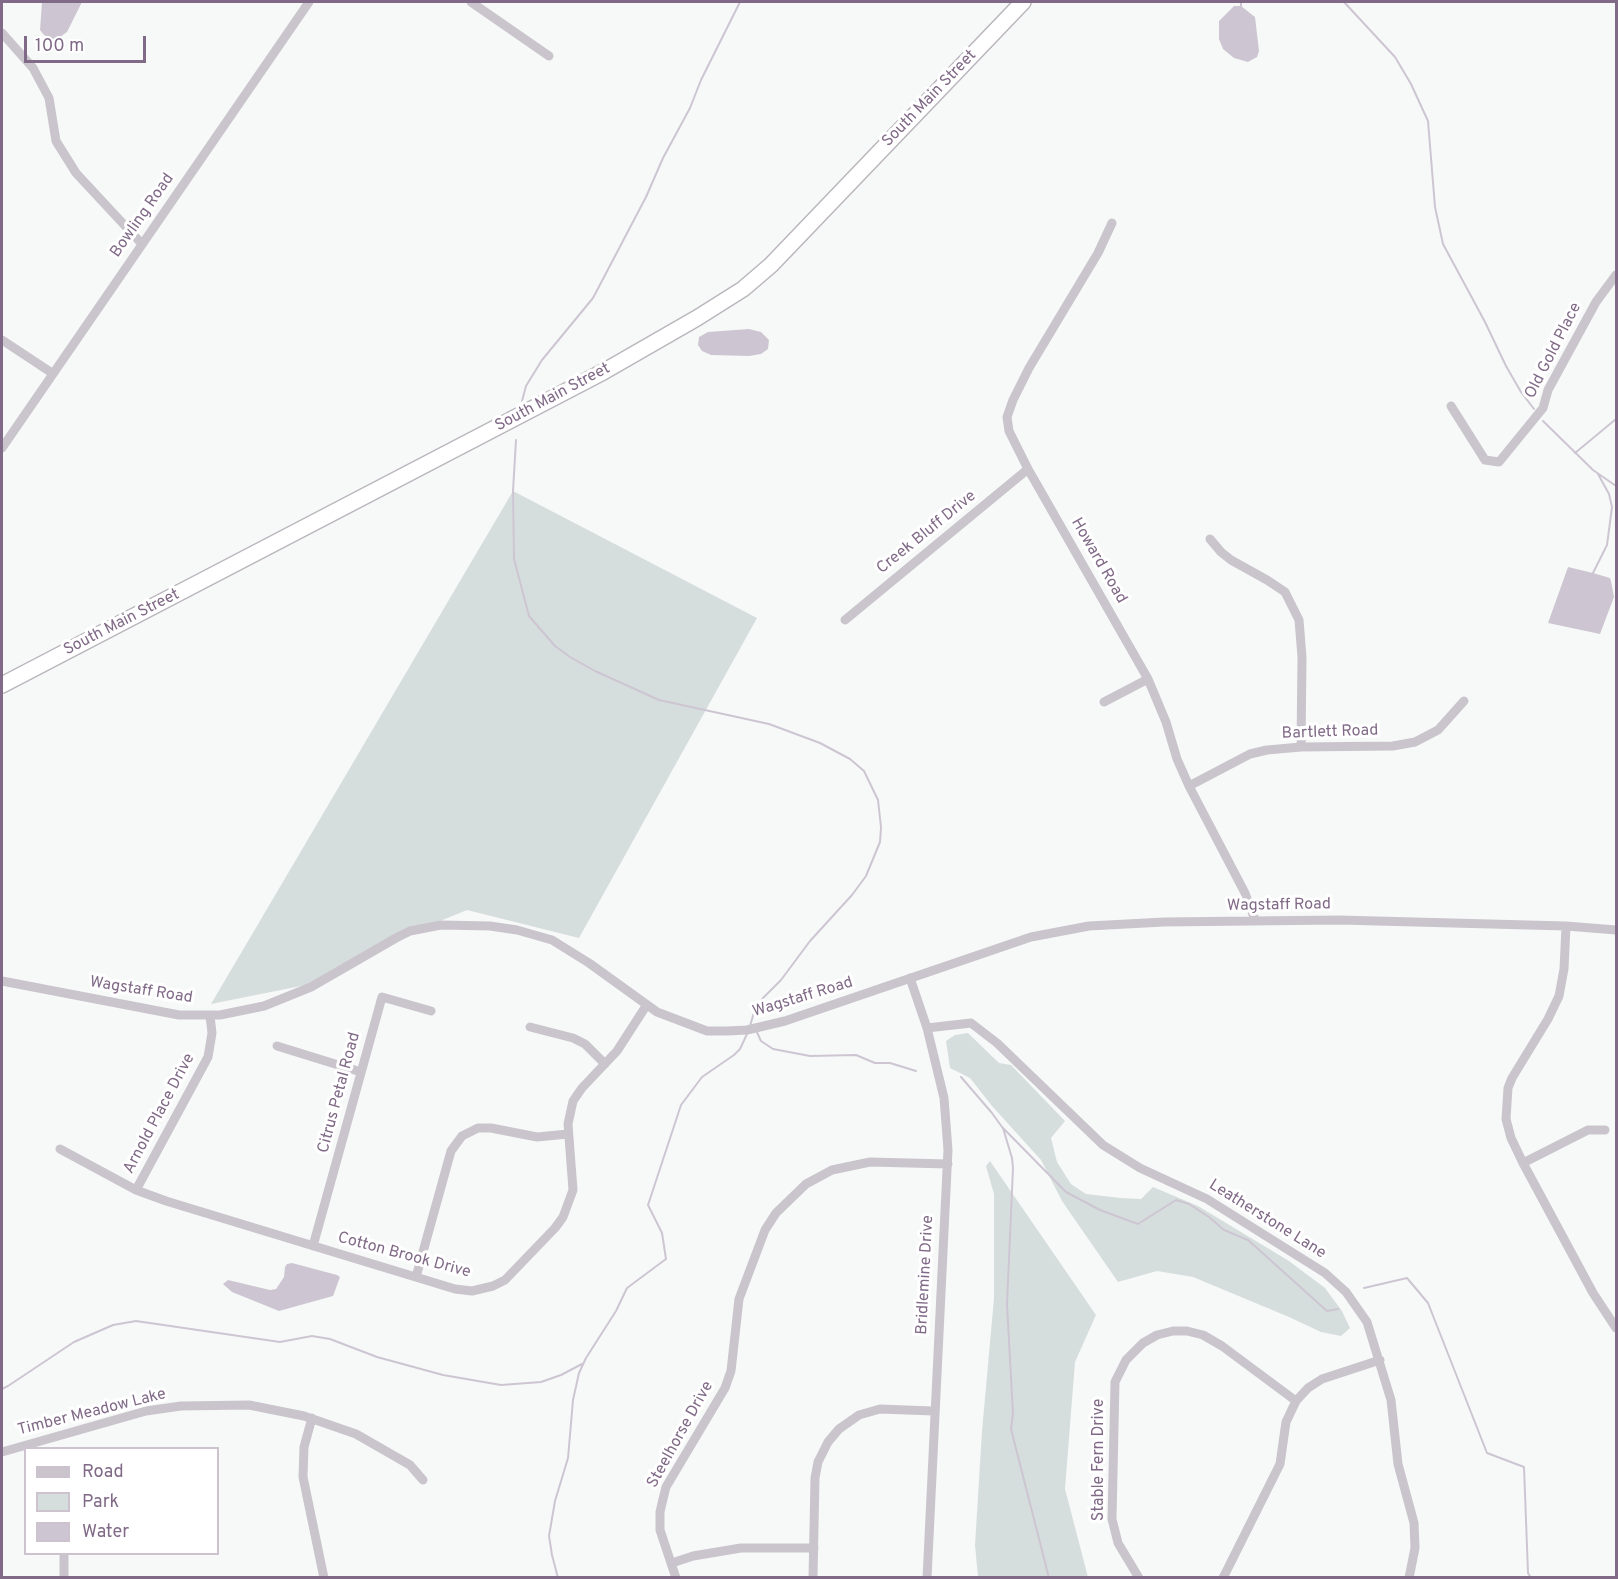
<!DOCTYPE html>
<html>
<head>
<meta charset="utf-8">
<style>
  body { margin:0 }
  #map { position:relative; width:1618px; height:1579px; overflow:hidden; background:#f7f9f8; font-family:Overpass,sans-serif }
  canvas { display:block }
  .frame { position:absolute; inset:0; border:3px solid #806a87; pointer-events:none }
  .legend { position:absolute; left:24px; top:1447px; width:195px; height:108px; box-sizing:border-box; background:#fff; border:2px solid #ccc3cf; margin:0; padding:8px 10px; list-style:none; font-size:18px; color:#806a87 }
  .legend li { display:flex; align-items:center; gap:12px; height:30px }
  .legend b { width:30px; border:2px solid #ccc3cf }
  .scale { position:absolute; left:24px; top:36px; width:122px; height:27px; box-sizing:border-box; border:3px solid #806a87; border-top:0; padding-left:8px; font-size:18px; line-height:21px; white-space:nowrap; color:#806a87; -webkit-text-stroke:4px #fff; paint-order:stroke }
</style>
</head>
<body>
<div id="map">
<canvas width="1618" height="1579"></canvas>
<div class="frame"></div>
<ul class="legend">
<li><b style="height:8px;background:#cac5cc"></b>Road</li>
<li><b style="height:16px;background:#d6dedd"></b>Park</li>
<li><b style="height:16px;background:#cdc6d2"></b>Water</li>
</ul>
<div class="scale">100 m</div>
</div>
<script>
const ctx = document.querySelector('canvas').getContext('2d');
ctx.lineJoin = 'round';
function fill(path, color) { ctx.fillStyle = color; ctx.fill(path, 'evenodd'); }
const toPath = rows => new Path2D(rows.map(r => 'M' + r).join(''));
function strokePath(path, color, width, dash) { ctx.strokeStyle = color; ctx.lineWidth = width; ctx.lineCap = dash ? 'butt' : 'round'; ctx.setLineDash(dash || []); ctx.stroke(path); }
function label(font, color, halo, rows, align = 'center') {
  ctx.font = font + ' Overpass,sans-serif'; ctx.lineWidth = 6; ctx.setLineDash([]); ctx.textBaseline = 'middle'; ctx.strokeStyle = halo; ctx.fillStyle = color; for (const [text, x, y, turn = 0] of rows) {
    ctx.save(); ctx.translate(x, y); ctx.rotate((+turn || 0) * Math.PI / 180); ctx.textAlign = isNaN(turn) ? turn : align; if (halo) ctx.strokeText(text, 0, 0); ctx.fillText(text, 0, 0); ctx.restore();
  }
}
fill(toPath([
  [513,491,757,618,579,938,467,910,384,944,311,984,211,1004],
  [968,1033,999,1063,1011,1065,1065,1121,1051,1138,1057,1162,1071,1184,1086,1194,1121,1198,1141,1199,1153,1187,1198,1206,1289,1261,1325,1288,1342,1311,1350,1328,1341,1336,1321,1332,1289,1317,1193,1277,1157,1271,1118,1282,1062,1201,1041,1160,992,1106,970,1078,950,1068,946,1041,955,1035],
  [990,1161,1096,1315,1075,1362,1065,1489,1088,1577,978,1577,975,1545,982,1431,994,1298,994,1194,986,1166]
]), '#d6dedd');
fill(toPath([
  [42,2,82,2,67,32,60,37,52,39,44,35,40,30],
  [1234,6,1241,6,1255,17,1259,51,1257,57,1248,62,1234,58,1223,49,1219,39,1219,21],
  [749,329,761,332,769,340,768,349,761,354,749,356,711,355,702,351,698,345,699,337,708,332],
  [1568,567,1593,573,1610,578,1611,581,1614,597,1600,634,1548,623],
  [292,1263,337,1275,340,1277,333,1296,279,1311,232,1292,223,1284,228,1280,270,1290,276,1289,284,1277,285,1267,287,1264]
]), '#cdc6d2');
strokePath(toPath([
  [1344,2,1395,57,1411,84,1428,121,1435,207,1443,244,1485,322,1506,366,1521,392,1534,409],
  [1241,6,1241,2],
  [522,401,526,386,542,360,593,298,646,197,663,158,690,108,701,80,740,2],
  [1543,421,1593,470,1616,486],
  [516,440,513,491,514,559,529,616,555,646,570,657,595,671,659,700,769,724,820,743,850,759,864,771,878,800,881,827,880,842,866,876,852,895,810,941,781,980,763,998,755,1009,750,1026],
  [1575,453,1616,419],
  [1592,575,1607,545,1612,507,1609,494,1598,474],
  [756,1030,761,1041,773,1049,810,1056,856,1055,875,1063,890,1063,916,1071],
  [961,1077,992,1113,1002,1127,1066,1192,1100,1210,1138,1224,1176,1200,1189,1204,1209,1217,1224,1230,1248,1240,1327,1311,1338,1309],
  [1003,1128,1012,1158,1013,1168,1007,1304,1013,1414,1011,1429,1049,1578],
  [1364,1288,1407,1278,1428,1303,1487,1453,1524,1467,1528,1573,1531,1578],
  [2,1389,8,1386,74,1342,113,1325,136,1321,280,1342,312,1336,330,1339,377,1357,443,1375,501,1385,541,1382,561,1375,582,1364],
  [558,1578,552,1555,549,1536,555,1501,568,1458,573,1400,579,1373,586,1358,616,1311,627,1288,666,1259,662,1233,648,1205,681,1105,702,1077,734,1055,740,1049,747,1034]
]), '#cdc6d2', 2);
const trunk = toPath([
  [2,685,603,372,697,318,743,289,771,265,1023,2]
]);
strokePath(trunk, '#bbb6bd', 18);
strokePath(toPath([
  [471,2,549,56],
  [2,33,33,68,49,98,56,141,76,173,142,244],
  [1112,223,1098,253,1029,368,1013,400,1007,417,1009,431,1028,469,1148,679,1166,722,1177,759,1189,786,1245,893,1255,920],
  [2,340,52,373],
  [1451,406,1485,460,1499,462,1543,408,1548,390,1596,302,1616,275],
  [2,448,309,2],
  [1210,539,1221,552,1231,560,1267,580,1285,592,1299,620,1302,657,1301,747],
  [845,620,1028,469],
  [1104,702,1148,679],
  [1189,786,1250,754,1267,750,1301,747,1393,746,1415,742,1438,730,1464,701],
  [1566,926,1564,969,1559,996,1548,1019,1512,1078,1508,1088,1506,1119,1511,1138,1523,1163,1593,1293,1616,1328],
  [910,978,927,1028,944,1098,948,1150,927,1578],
  [2,981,179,1015,220,1015,264,1006,311,987,396,938,410,931,441,925,490,926,517,930,552,940,589,963,657,1012,707,1031,727,1031,747,1030,785,1021,1031,937,1089,926,1164,922,1339,920,1566,926,1616,930],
  [530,1027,573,1038,585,1044,605,1064],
  [927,1028,971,1023,997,1043,1103,1145,1140,1168,1207,1199,1325,1273,1346,1292,1367,1322,1391,1400,1398,1464,1414,1523,1415,1548,1409,1578],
  [277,1046,361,1072],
  [60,1149,136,1190,166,1201,455,1289,472,1291,493,1286,505,1280,555,1228,563,1217,573,1190,568,1124,573,1101,582,1088,617,1051,646,1006],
  [1523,1163,1588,1130,1605,1130],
  [136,1190,208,1057,212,1033,210,1016],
  [313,1246,382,997,431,1011],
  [416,1277,451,1151,462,1136,478,1128,491,1128,537,1137,568,1134],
  [312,1418,304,1447,303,1477,324,1578],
  [2,1452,146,1411,181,1406,249,1405,304,1416,356,1434,410,1465,423,1480],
  [64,1554,64,1575],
  [672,1563,693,1556,741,1548,814,1548],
  [676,1578,660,1530,660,1512,663,1499,666,1487,725,1388,731,1371,739,1299,765,1230,776,1213,806,1184,832,1170,870,1162,948,1164],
  [813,1578,815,1478,818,1462,828,1442,839,1429,859,1415,880,1409,933,1411],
  [1139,1578,1118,1543,1112,1519,1115,1382,1126,1360,1143,1343,1157,1335,1173,1331,1187,1331,1203,1335,1222,1346,1296,1401],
  [1223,1578,1280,1464,1286,1422,1296,1401,1308,1388,1322,1379,1380,1360]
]), '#cac5cc', 9);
strokePath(trunk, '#fff', 15);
label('16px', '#806a87', '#fff', [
  ["South Main Street",930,99,-46],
  ["Bowling Road",143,216,-55],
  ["Old Gold Place",1554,351,-63],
  ["South Main Street",553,398,-28],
  ["Creek Bluff Drive",927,533,-39],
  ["Howard Road",1098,561,60],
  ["South Main Street",122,623,-27],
  ["Bartlett Road",1330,733,-2],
  ["Wagstaff Road",1279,906,-1],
  ["Wagstaff Road",141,991,9],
  ["Wagstaff Road",803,998,-17],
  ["Citrus Petal Road",340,1093,-75],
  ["Arnold Place Drive",160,1114,-62],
  ["Leatherstone Lane",1267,1220,32],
  ["Cotton Brook Drive",404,1256,15],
  ["Bridlemine Drive",926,1275,-87],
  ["Timber Meadow Lake",92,1413,-14],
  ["Steelhorse Drive",681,1435,-61],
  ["Stable Fern Drive",1100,1460,-90]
]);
</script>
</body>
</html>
